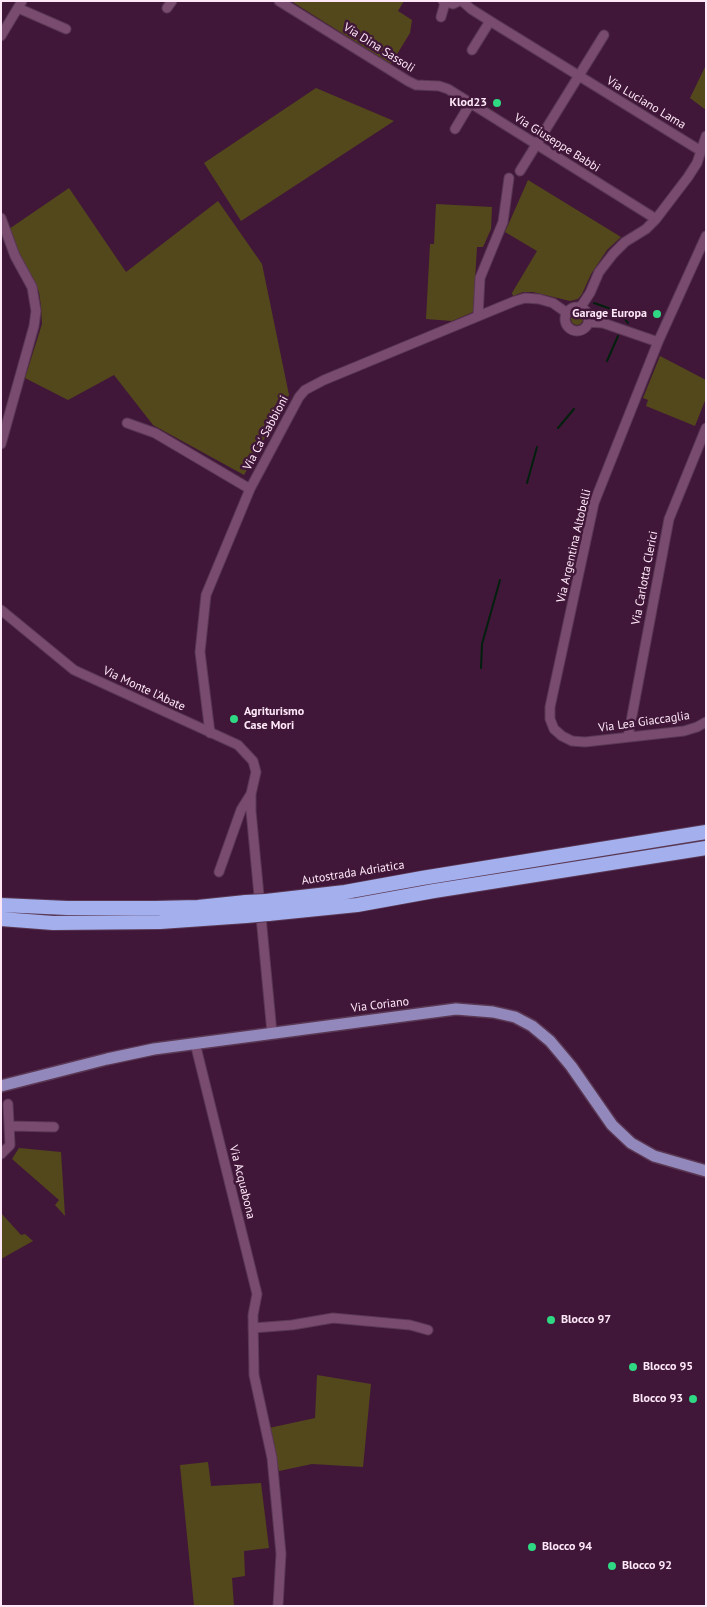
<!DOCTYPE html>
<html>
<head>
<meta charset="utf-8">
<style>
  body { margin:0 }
  #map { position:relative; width:707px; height:1607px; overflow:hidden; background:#411739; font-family:"PT Sans",sans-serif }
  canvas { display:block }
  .frame { position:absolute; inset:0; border:2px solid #fee8f8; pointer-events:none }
</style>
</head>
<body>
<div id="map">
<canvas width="707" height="1607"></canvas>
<div class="frame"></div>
</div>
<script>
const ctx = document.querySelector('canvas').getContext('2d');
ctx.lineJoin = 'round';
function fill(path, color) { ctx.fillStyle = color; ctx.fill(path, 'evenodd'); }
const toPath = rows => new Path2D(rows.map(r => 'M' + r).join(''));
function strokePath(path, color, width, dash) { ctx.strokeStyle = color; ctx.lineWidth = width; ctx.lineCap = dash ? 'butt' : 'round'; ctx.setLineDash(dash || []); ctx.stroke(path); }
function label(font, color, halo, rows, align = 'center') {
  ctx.font = font + ' "PT Sans",sans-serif'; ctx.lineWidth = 5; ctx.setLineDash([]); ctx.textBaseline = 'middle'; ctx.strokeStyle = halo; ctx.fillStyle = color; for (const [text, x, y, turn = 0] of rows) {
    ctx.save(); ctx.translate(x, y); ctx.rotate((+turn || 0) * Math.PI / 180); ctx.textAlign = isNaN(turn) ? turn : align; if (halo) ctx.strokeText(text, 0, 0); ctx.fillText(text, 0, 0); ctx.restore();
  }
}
fill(toPath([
  [291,1,404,1,398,11,412,20,410,33,391,64],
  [706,65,706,110,690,98],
  [316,88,394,121,241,221,204,163],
  [528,180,621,237,607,250,591,274,582,294,578,299,570,301,533,292,523,292,513,296,512,293,537,251,505,232],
  [69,188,126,272,218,201,262,264,289,395,244,475,153,425,114,375,68,400,25,378,42,324,41,306,39,292,18,256,9,229],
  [436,204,492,207,491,229,483,247,477,247,473,312,452,321,426,319,430,244,434,244],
  '571 319a6 6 0 1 1 12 0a6 6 0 1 1-12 0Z',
  [660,356,706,380,706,398,695,426,646,406,648,400,643,398],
  [19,1148,61,1152,65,1216,55,1205,59,1200,12,1159],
  [1,1213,21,1235,25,1234,33,1241,1,1259],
  [317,1375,371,1384,363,1467,312,1464,279,1471,269,1428,315,1418],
  [208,1462,211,1486,261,1483,269,1548,244,1551,245,1576,232,1578,234,1606,194,1606,180,1465]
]), '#53481b');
strokePath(toPath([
  [594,303,614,310,624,318,628,323],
  [607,361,618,336],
  [558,428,574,409],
  [527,483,537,447],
  [481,668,482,644,500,580]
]), '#00200d', 2);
const minor = toPath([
  [279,1,408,81,416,85,439,86,448,89,656,219],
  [443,1,453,4,459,1],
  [462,1,471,9,490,21],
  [18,8,66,29],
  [167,8,172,1],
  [441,17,445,3],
  [1,36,22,1],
  [472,50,490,21,701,151],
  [455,129,470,104],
  [520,171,604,35],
  [1,218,15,256,32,287,36,311,34,326,1,444],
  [706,236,658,342,594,503,550,707,550,719,554,729,562,736,572,741,585,742,684,731,697,727,706,722],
  '565 319a12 12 0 1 1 24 0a12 12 0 1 1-24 0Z',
  [580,308,590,293,599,272,613,254,625,242,646,229,656,219,688,177,697,163,706,136],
  [478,316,480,278,503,222,509,178],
  [588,322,603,323,658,342],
  [127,423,155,433,250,489],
  [1,610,74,670,238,745,253,761,256,772,251,794,251,811,272,1033],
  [210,733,200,652,206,595,250,489,299,397,305,390,324,380,515,301,525,298,539,299,553,303,567,313],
  [628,737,669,519,706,428],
  [219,872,241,810,251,794],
  [195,1043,257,1294,253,1315,254,1375,272,1458,281,1554,278,1606],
  [9,1126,54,1127],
  [1,1154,10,1145,8,1104],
  [253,1328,292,1325,333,1318,410,1325,428,1330]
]);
const major = toPath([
  [1,1086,107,1059,154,1049,456,1009,493,1012,515,1017,532,1026,550,1041,571,1066,612,1125,631,1143,654,1156,706,1171]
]);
const highway = toPath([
  [266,901,345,892,422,878,706,832],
  [1,905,67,908,155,908,198,907,246,902],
  [268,914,357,905,434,891,706,848],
  [1,919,53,923,160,922,246,916]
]);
strokePath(minor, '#5a3854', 11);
strokePath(major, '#5a3854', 14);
strokePath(highway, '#5a3854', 16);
strokePath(minor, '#794b6f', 9);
strokePath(major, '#9388bb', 11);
strokePath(highway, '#a4b0ed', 14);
const highwayBridge = toPath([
  [246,902,266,901],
  [246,916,268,914]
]);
strokePath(highwayBridge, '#5a3854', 16, []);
strokePath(highwayBridge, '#a4b0ed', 14);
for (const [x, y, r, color] of [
  [497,103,5,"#2fd883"],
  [657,314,5,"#2fd883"],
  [234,719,5,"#2fd883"],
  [551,1320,5,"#2fd883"],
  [633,1367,5,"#2fd883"],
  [693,1399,5,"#2fd883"],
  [532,1547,5,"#2fd883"],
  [612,1566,5,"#2fd883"]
]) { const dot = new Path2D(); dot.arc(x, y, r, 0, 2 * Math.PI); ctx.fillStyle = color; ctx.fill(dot); strokePath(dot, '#411739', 2); }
label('12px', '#fee8f8', '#411739', [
  ["Via Dina Sassoli",379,48,32],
  ["Via Luciano Lama",646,103,31],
  ["Via Giuseppe Babbi",557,143,32],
  ["Via Ca' Sabbioni",266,433,-62],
  ["Via Argentina Altobelli",574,546,-77],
  ["Via Carlotta Clerici",645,578,-79],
  ["Via Monte l'Abate",144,689,25],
  ["Via Lea Giaccaglia",644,722,-8],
  ["Autostrada Adriatica",353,873,-9],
  ["Via Coriano",380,1005,-7],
  ["Via Acquabona",242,1182,76]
]);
label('bold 12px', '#fee8f8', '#411739', [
  ["Klod23",487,103,"right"],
  ["Garage Europa",647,314,"right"],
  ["Agriturismo",244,712],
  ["Case Mori",244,726],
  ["Blocco 97",561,1320],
  ["Blocco 95",643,1367],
  ["Blocco 93",683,1399,"right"],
  ["Blocco 94",542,1547],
  ["Blocco 92",622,1566]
], 'left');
</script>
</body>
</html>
